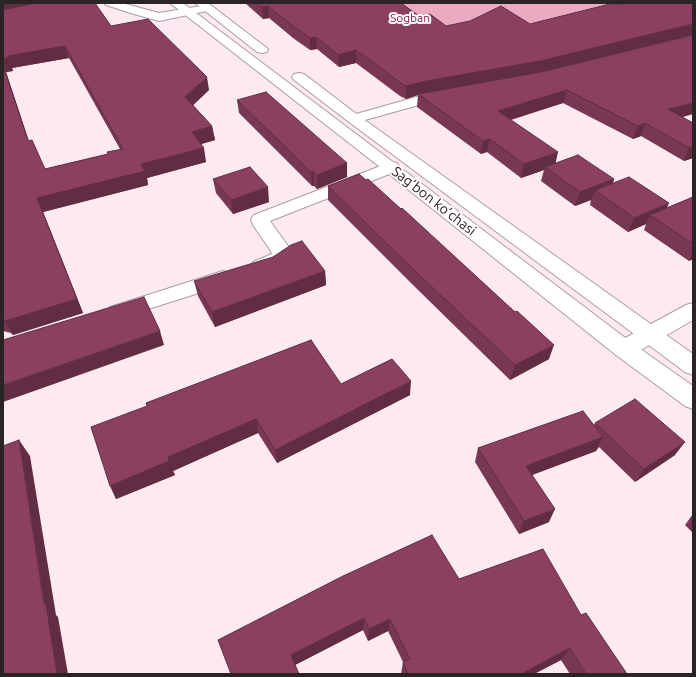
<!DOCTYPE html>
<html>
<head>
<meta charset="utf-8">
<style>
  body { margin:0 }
  #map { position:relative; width:696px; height:677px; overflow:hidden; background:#fceaf0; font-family:Ubuntu,sans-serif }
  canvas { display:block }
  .frame { position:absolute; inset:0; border:4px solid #2a2426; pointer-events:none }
</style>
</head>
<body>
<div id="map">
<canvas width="696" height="677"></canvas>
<div class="frame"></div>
</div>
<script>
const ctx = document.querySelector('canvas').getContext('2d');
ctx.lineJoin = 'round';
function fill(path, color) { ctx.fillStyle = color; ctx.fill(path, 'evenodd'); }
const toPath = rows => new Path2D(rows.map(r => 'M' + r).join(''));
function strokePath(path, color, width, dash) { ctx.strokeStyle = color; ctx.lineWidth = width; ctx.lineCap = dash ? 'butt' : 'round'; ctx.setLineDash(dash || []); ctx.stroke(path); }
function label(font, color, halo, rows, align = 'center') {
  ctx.font = font + ' Ubuntu,sans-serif'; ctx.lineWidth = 4; ctx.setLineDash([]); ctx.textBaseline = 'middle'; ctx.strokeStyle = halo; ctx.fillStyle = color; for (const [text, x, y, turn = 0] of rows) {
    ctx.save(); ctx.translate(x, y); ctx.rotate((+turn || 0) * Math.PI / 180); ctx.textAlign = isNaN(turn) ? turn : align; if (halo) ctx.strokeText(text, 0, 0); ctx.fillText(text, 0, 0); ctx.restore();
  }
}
fill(toPath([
  [380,3,657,3,516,31,422,32]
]), '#eaabc2');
const minor = toPath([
  [104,3,122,3,159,13,207,5,211,6,213,8,211,10,207,11,159,21,134,14,106,5,104,3],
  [446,92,451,93,453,96,451,99,426,103,354,123,349,122,347,119,349,116,420,96,446,92],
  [391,162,397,163,399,167,397,171,270,221,291,250,292,257,289,261,267,272,260,273,253,272,250,267,253,262,272,254,271,251,253,225,251,219,254,215,391,162],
  [223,271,230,273,233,278,230,283,117,319,110,317,106,312,110,307,223,271],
  [693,303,693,320,632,355,624,357,616,355,613,349,616,343,686,305,693,303]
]);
const primary = toPath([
  [170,3,183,3,632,343,693,386,693,409,685,406,616,355,385,171,170,3],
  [195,3,208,3,268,49,267,52,262,53,257,52,195,3],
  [299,73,304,74,359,116,693,354,693,375,685,372,349,122,294,80,292,77,294,74,299,73]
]);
strokePath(minor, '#ac9ba1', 2);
strokePath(primary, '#ac9ba1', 2);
fill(minor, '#fff');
fill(primary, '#fff');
fill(toPath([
  [3,3,111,26,209,90,193,105,212,126,215,140,201,144,206,162,147,178,148,185,43,212,83,313,13,335,11,333,3,331],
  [69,58,120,149,108,154,45,169,29,141,6,72,13,71,12,68],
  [245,3,401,3,419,16,683,117,693,158,684,161,641,136,633,139,563,103,511,120,555,163,614,179,613,183,667,208,693,197,693,259,689,261,644,230,646,224,628,232,590,205,591,200,575,206,541,181,544,170,521,178,487,152,481,154,417,107,418,95,406,99,400,96,356,63,339,67,317,49,310,50,293,38,269,18,263,19],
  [237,100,347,163,347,177,317,189,314,186,312,186,239,113],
  [213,179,269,202,233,214,216,193],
  [366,180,549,359,510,380,414,286,328,200,328,186],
  [325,271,326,285,215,327,198,296,194,281],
  [341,384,410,395,277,463,258,433,173,471,175,475,116,499,91,427],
  [595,423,675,455,635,482,599,447,596,451,532,475,549,522,519,534,475,462,478,448,594,425],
  [693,514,693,533,685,525],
  [459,579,581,615,627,674,570,674,561,660,534,674,401,674,403,662,388,631,368,641,363,630,295,665,231,674]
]), '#783753');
fill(toPath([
  [3,3,47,3,3,11],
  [268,6,269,18,263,19,262,7],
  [693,24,693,35,538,74,418,94,418,95,406,99,406,86,426,81],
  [316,37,317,49,310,50,310,38],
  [65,46,69,58,12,68,13,71,6,72,33,155,28,141,3,65,3,59,8,56],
  [356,50,356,63,339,67,338,55],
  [207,77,209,90,188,110,185,97],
  [567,90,563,103,496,124,498,111],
  [693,103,693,114,663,123,668,109],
  [645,123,641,136,633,139,638,126],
  [212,126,215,140,195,146,192,132],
  [490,139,487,152,481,154,483,141],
  [693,146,693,158,684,161,689,148],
  [204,148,206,162,147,178,148,185,43,212,83,313,13,335,5,321,37,198,141,164],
  [558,152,555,166,545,167,544,170,521,178,524,164],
  [347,163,347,177,317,189,317,175],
  [313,171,314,186,312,186,311,172],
  [614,179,609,193,595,190,591,200,575,206,580,192],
  [268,187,269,202,233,214,231,200],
  [669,203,663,218,650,215,646,224,628,232,634,218],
  [693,253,693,259,689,261],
  [325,271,326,285,215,327,212,312],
  [160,331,164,345,3,402,3,385],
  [554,345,549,359,510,380,515,365],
  [411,381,410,395,277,463,275,450],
  [256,419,258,433,173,471,175,475,116,499,110,486,168,457],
  [603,437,596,451,521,479,526,466],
  [19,440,30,456,56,615,58,617,68,674,57,674,44,604],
  [685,442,675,455,635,482,644,469],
  [555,509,549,522,519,534,524,521],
  [364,618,363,630,293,666,291,655],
  [390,619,388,631,368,641,369,629],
  [570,648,561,660,534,674,521,674]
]), '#612d43');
const building = toPath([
  [35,3,95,3,111,26,148,19,207,77,185,97,212,126,192,132,204,148,141,164,145,171,37,198,77,299,5,321,3,318,3,65,28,141,32,140,45,169,108,154,107,152,123,149,65,46,8,56,8,58,3,59,3,10,35,3],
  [257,3,401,3,419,16,430,14,446,26,470,21,501,6,530,24,614,3,618,5,625,3,693,3,693,24,540,61,426,81,406,86,401,83,356,50,338,55,316,37,310,38,293,26,268,6,262,7,257,3],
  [693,35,693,103,668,109,693,123,693,146,689,148,645,123,638,126,567,90,498,111,558,152,524,164,490,139,483,141,418,94,541,72,693,35],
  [266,92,347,163,317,175,313,171,311,172,237,100,266,92],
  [578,155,614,179,580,192,545,167,578,155],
  [250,167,268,187,231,200,213,179,250,167],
  [359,174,366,180,368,179,401,209,402,208,515,312,517,311,554,345,515,365,415,271,328,186,359,174],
  [629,177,669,203,634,218,595,190,629,177],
  [693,197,693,244,650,215,693,197],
  [302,241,325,271,212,312,194,281,273,257,291,245,302,241],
  [144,297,160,331,3,385,3,340,144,297],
  [311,340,341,384,392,359,411,381,275,450,256,419,168,457,169,461,110,486,91,427,147,406,146,403,311,340],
  [635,399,685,442,644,469,595,423,635,399],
  [583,411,603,437,526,466,555,509,524,521,478,448,583,411],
  [19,440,44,604,46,604,57,674,3,674,3,446,19,440],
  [432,535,459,579,543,549,581,615,586,613,627,674,586,674,570,648,521,674,408,674,403,662,410,659,390,619,369,629,364,618,291,655,299,674,231,674,218,640,343,576,432,535]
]);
fill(building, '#8b4060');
strokePath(building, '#612d43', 1);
label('12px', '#781748', '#fffbfc', [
  ["Sogban",410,18]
]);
label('14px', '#2a2426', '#fffbfc', [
  ["Sag’bon ko’chasi",434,201,38]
]);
</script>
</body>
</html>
